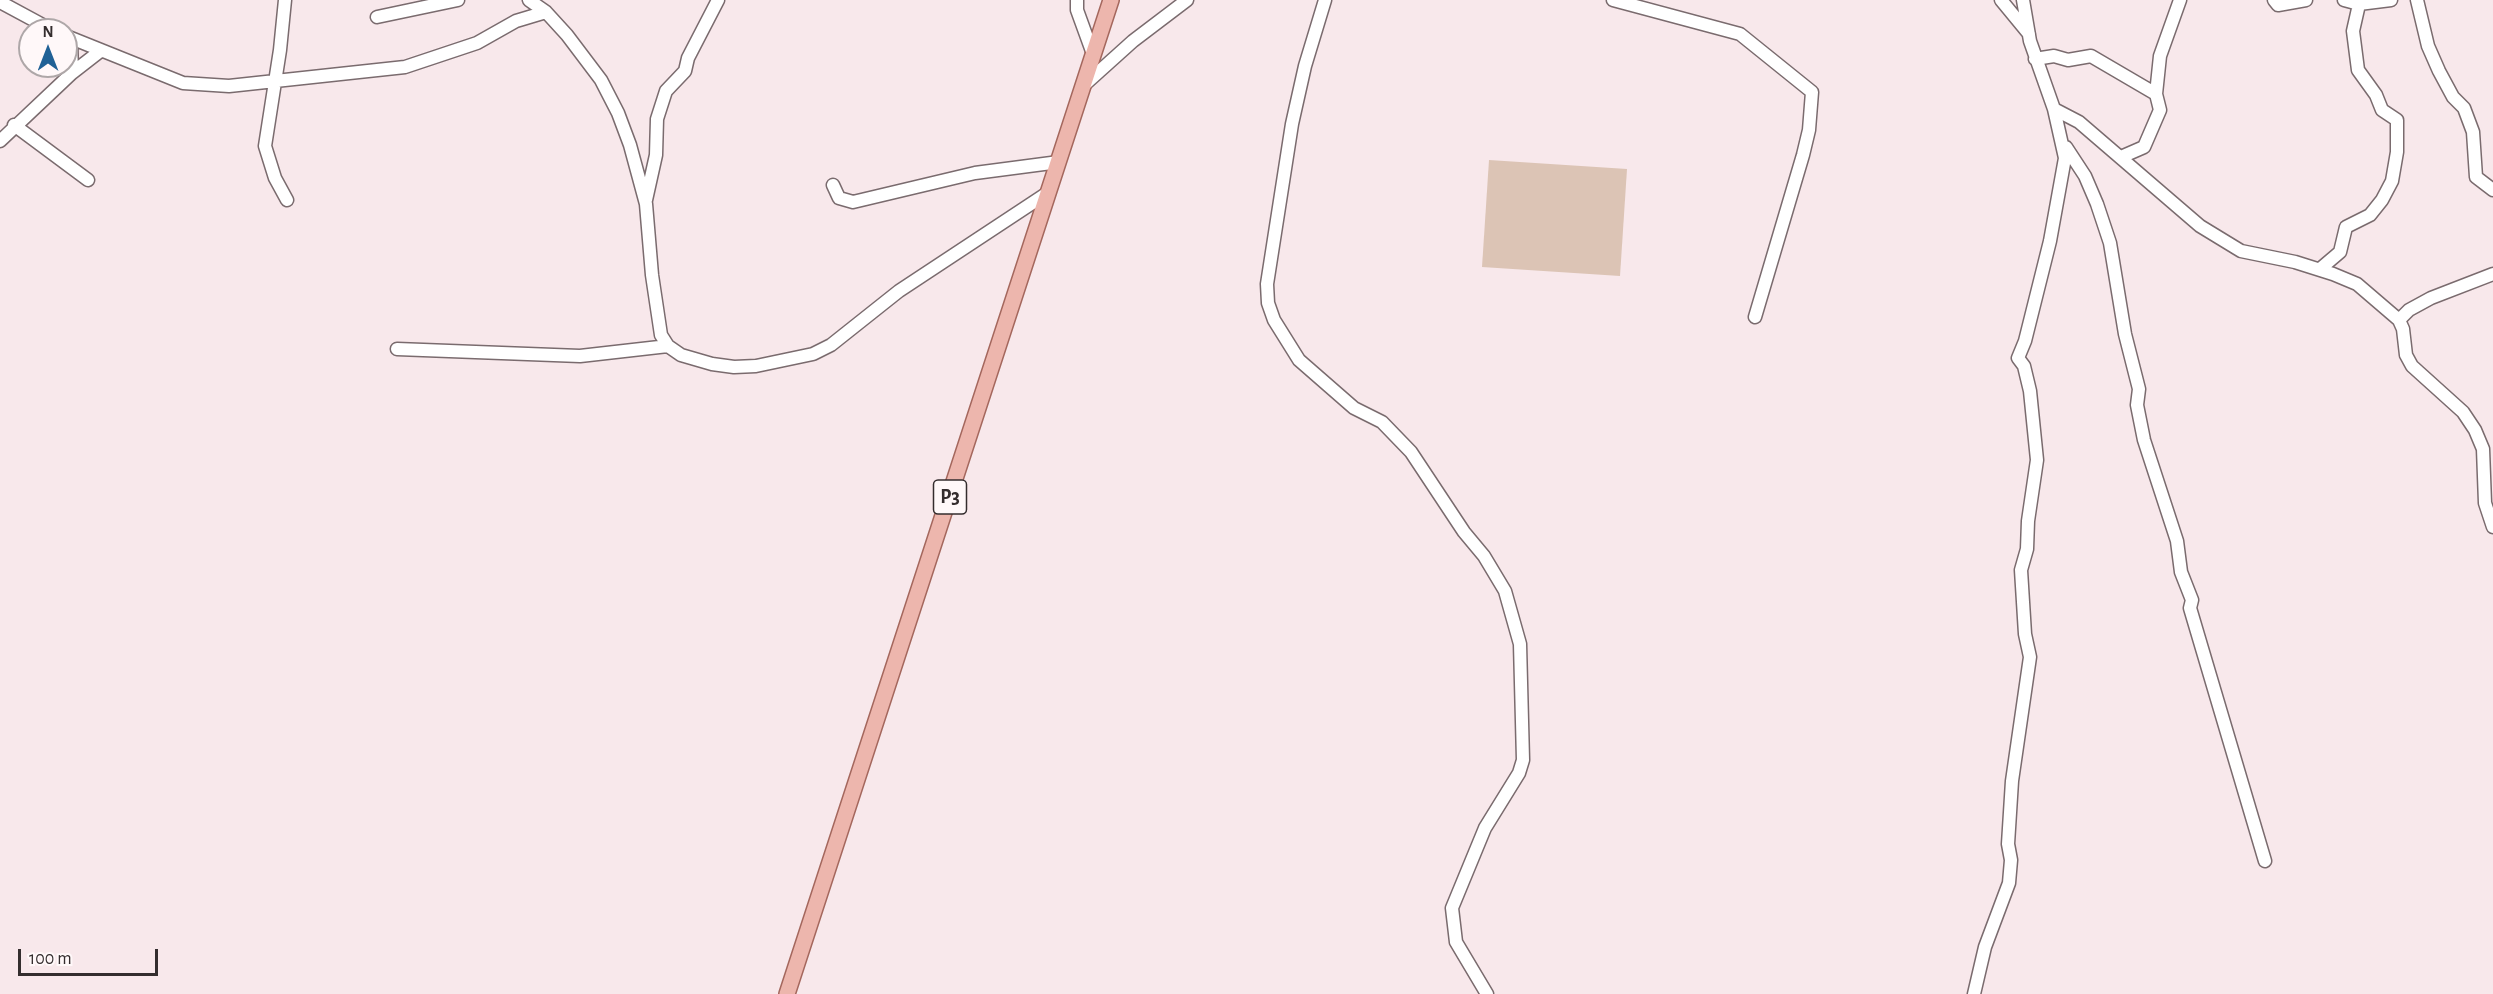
<!DOCTYPE html>
<html>
<head>
<meta charset="utf-8">
<style>
  body { margin:0 }
  #map { position:relative; width:2493px; height:994px; overflow:hidden; background:#f8e8eb; font-family:"Alegreya Sans",sans-serif }
  canvas { display:block }
  .north { position:absolute; left:18px; top:18px; width:60px; height:60px; box-sizing:border-box; background:#fff8f9; border:2px solid #aea7a8; border-radius:50%; rotate:0deg; font-size:16px; font-weight:700; line-height:24px; text-align:center; color:#342d2e }
  .north::after { content:''; display:block; margin:auto; width:21px; height:27px; background:#206196; clip-path:polygon(50% 0,100% 100%,50% 72%,0 100%) }
  .scale { position:absolute; left:18px; top:949px; width:140px; height:27px; box-sizing:border-box; border:3px solid #342d2e; border-top:0; padding-left:8px; font-size:18px; line-height:21px; white-space:nowrap; color:#342d2e; -webkit-text-stroke:4px #fff8f9; paint-order:stroke }
</style>
</head>
<body>
<div id="map">
<canvas width="2493" height="994"></canvas>
<div class="north">N</div>
<div class="scale">100 m</div>
</div>
<script>
const ctx = document.querySelector('canvas').getContext('2d');
ctx.lineJoin = 'round';
function fill(path, color) { ctx.fillStyle = color; ctx.fill(path, 'evenodd'); }
const toPath = rows => new Path2D(rows.map(r => 'M' + r).join(''));
function strokePath(path, color, width, dash) { ctx.strokeStyle = color; ctx.lineWidth = width; ctx.lineCap = dash ? 'butt' : 'round'; ctx.setLineDash(dash || []); ctx.stroke(path); }
function label(font, color, halo, rows, align = 'center') {
  ctx.font = font + ' "Alegreya Sans",sans-serif'; ctx.lineWidth = 5; ctx.setLineDash([]); ctx.textBaseline = 'middle'; ctx.strokeStyle = halo; ctx.fillStyle = color; for (const [text, x, y, turn = 0] of rows) {
    ctx.save(); ctx.translate(x, y); ctx.rotate((+turn || 0) * Math.PI / 180); ctx.textAlign = isNaN(turn) ? turn : align; if (halo) ctx.strokeText(text, 0, 0); ctx.fillText(text, 0, 0); ctx.restore();
  }
}
fill(toPath([
  [1489,160,1627,169,1620,276,1482,267]
]), '#dcc4b5');
const minor = toPath([
  [285,0,280,50,265,146,275,178,287,200],
  [529,0,546,12,567,35,601,80,618,113,630,145,646,204,652,275,661,335,668,346,681,355,712,364,734,367,756,366,813,354,831,345,899,291,1049,192],
  [1077,0,1077,10,1093,54],
  [1325,0,1305,66,1292,124,1267,284,1268,303,1274,320,1299,360,1354,408,1382,422,1411,452,1464,532,1484,556,1505,591,1520,644,1523,760,1519,773,1485,828,1452,908,1456,942,1487,994],
  [1613,0,1740,34,1812,92,1809,130,1803,155,1755,317],
  [2001,0,2029,34],
  [2274,0,2278,5,2306,0],
  [2344,0,2359,4,2391,0],
  [2417,0,2428,46,2439,71,2453,97,2464,108,2473,132,2476,177,2493,190],
  [0,2,52,30],
  [377,17,458,0],
  [66,36,183,83,229,86,405,67,477,43,516,21,546,12],
  [71,39,72,73],
  [2035,59,2054,56,2068,60,2091,56,2156,94],
  [1083,86,1133,41,1187,0],
  [2054,109,2079,122,2200,226,2241,251,2295,262,2333,274,2357,284,2399,320,2403,329,2406,355,2412,366,2463,412,2475,430,2483,449,2485,503,2493,527],
  [14,125,88,180],
  [0,141,72,73,99,52],
  [2066,147,2085,176,2097,204,2110,243,2125,334,2139,389,2137,405,2144,440,2177,541,2181,572,2192,600,2190,608,2265,861],
  [2121,157,2144,147,2160,110,2156,94,2160,56,2180,0],
  [833,185,839,198,853,202,975,173,1059,162],
  [646,200,656,155,657,119,666,91,685,71,688,58,718,0],
  [2320,269,2340,252,2346,227,2370,215,2382,200,2392,181,2397,152,2397,120,2382,110,2376,95,2358,70,2353,31,2360,0],
  [2399,320,2409,310,2431,298,2493,274],
  [397,349,580,356,668,346],
  [1974,994,1985,947,2009,883,2011,860,2008,844,2012,781,2030,657,2025,634,2021,570,2027,549,2028,521,2037,460,2030,391,2024,366,2018,358,2025,341,2050,241,2065,158,2054,109,2030,41,2023,0]
]);
const major = toPath([
  [787,994,1111,0]
]);
strokePath(minor, '#7a6b6e', 15);
strokePath(major, '#a4675d', 18);
strokePath(minor, '#fff', 12);
strokePath(major, '#edb6ad', 15);
for (const [x, y, w] of [
  [950,497,33]
]) { const box = new Path2D(); box.roundRect(x - w / 2, y - 17, w, 34, 4.5); ctx.fillStyle = '#fff8f9'; ctx.fill(box); strokePath(box, '#342d2e', 1.5); }
label('bold 20px', '#342d2e', null, [
  ["P3",950,497]
]);
</script>
</body>
</html>
